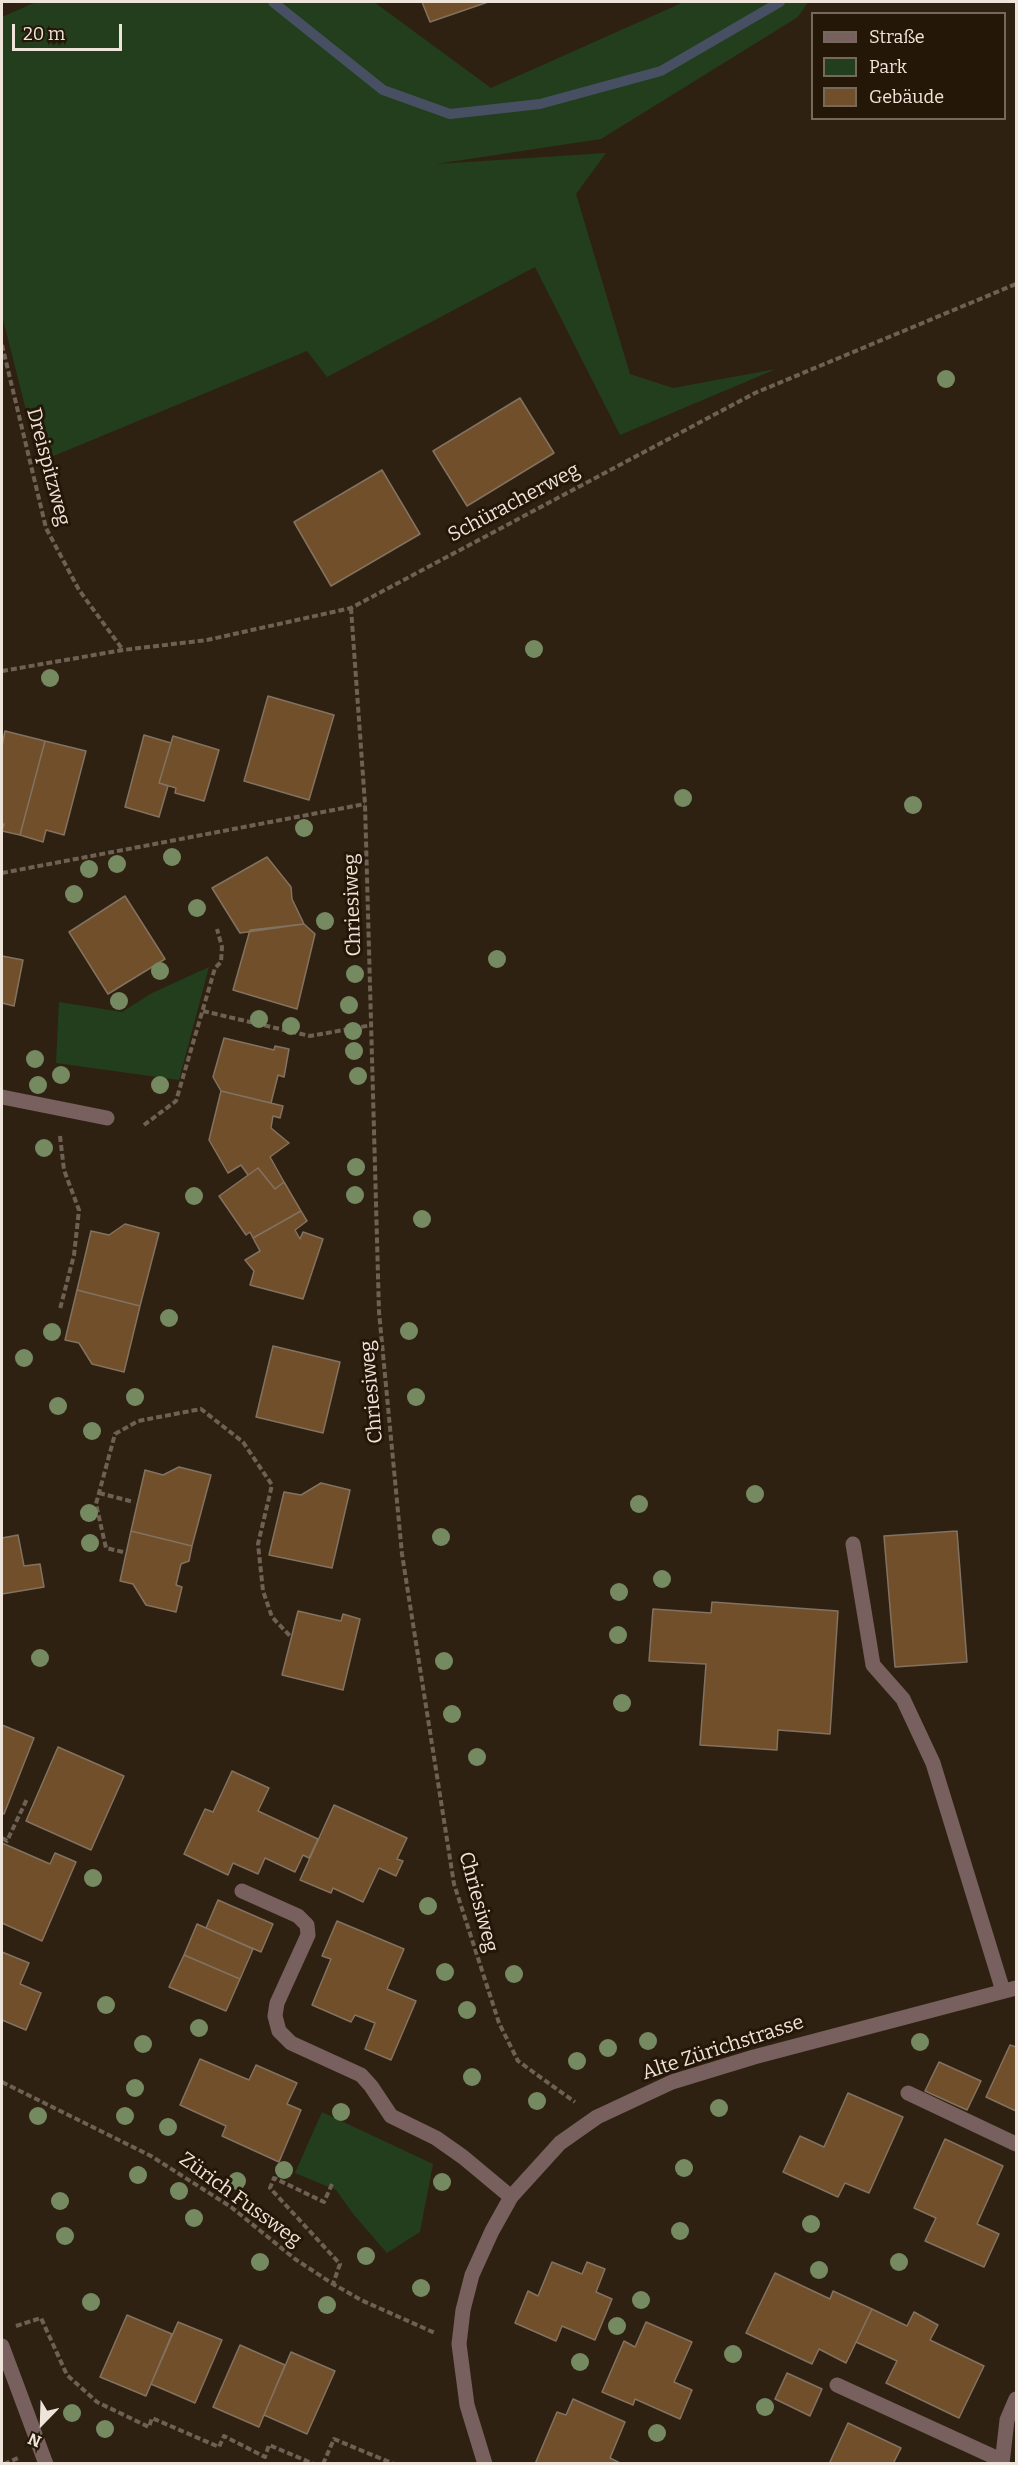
<!DOCTYPE html>
<html>
<head>
<meta charset="utf-8">
<style>
  body { margin:0 }
  #map { position:relative; width:1018px; height:2465px; overflow:hidden; background:#2f2112; font-family:Bitter,serif }
  canvas { display:block }
  .frame { position:absolute; inset:0; border:3px solid #eee4da; pointer-events:none }
  .legend { position:absolute; left:811px; top:12px; width:195px; height:108px; box-sizing:border-box; background:#251708; border:2px solid #75695c; margin:0; padding:8px 10px; list-style:none; font-size:18px; color:#eee4da }
  .legend li { display:flex; align-items:center; gap:12px; height:30px }
  .legend b { width:30px; border:2px solid #75695c }
  .north { position:absolute; left:12px; top:2393px; width:60px; height:60px; -webkit-text-stroke:4px #251708; paint-order:stroke; rotate:203deg; font-size:16px; font-weight:700; line-height:24px; text-align:center; color:#eee4da }
  .north::after { content:''; display:block; margin:auto; width:21px; height:27px; background:#eee4da; clip-path:polygon(50% 0,100% 100%,50% 72%,0 100%) }
  .scale { position:absolute; left:12px; top:24px; width:110px; height:27px; box-sizing:border-box; border:3px solid #eee4da; border-top:0; padding-left:8px; font-size:18px; line-height:21px; white-space:nowrap; color:#eee4da; -webkit-text-stroke:4px #251708; paint-order:stroke }
</style>
</head>
<body>
<div id="map">
<canvas width="1018" height="2465"></canvas>
<div class="frame"></div>
<ul class="legend">
<li><b style="height:8px;background:#77605e"></b>Straße</li>
<li><b style="height:16px;background:#233e1c"></b>Park</li>
<li><b style="height:16px;background:#704f2a"></b>Gebäude</li>
</ul>
<div class="north">N</div>
<div class="scale">20 m</div>
</div>
<script>
const ctx = document.querySelector('canvas').getContext('2d');
ctx.lineJoin = 'round';
function fill(path, color) { ctx.fillStyle = color; ctx.fill(path, 'evenodd'); }
const toPath = rows => new Path2D(rows.map(r => 'M' + r).join(''));
function strokePath(path, color, width, dash) { ctx.strokeStyle = color; ctx.lineWidth = width; ctx.lineCap = dash ? 'butt' : 'round'; ctx.setLineDash(dash || []); ctx.stroke(path); }
function label(font, color, halo, rows, align = 'center') {
  ctx.font = font + ' Bitter,serif'; ctx.lineWidth = 6; ctx.setLineDash([]); ctx.textBaseline = 'middle'; ctx.strokeStyle = halo; ctx.fillStyle = color; for (const [text, x, y, turn = 0] of rows) {
    ctx.save(); ctx.translate(x, y); ctx.rotate((+turn || 0) * Math.PI / 180); ctx.textAlign = isNaN(turn) ? turn : align; if (halo) ctx.strokeText(text, 0, 0); ctx.fillText(text, 0, 0); ctx.restore();
  }
}
fill(toPath([
  [36,2,374,2,491,88,684,2,808,2,798,17,601,139,436,164,606,153,576,194,630,374,673,388,776,369,620,435,535,267,327,377,307,351,39,462,2,315,2,17],
  [209,967,179,1080,56,1063,59,1002,122,1012,152,993],
  [322,2112,433,2164,420,2232,387,2253,354,2215,336,2190,295,2173]
]), '#233e1c');
strokePath(toPath([
  [273,2,383,90,450,114,540,104,661,71,780,2]
]), '#475063', 10);
const building = toPath([
  [422,2,488,2,430,22,422,2],
  [520,398,554,453,467,506,433,451,520,398],
  [382,470,420,534,331,586,294,522,382,470],
  [268,696,334,715,309,800,244,781,268,696],
  [5,731,45,741,20,835,2,831,4,824,2,824,2,746,5,731],
  [144,735,171,743,159,783,168,786,159,817,125,807,144,735],
  [173,736,219,750,204,801,175,793,176,788,159,783,173,736],
  [45,741,86,751,64,835,46,830,43,842,20,835,45,741],
  [267,857,291,887,292,899,304,924,240,933,212,888,267,857],
  [125,896,165,959,108,994,69,932,125,896],
  [304,924,315,934,297,1009,233,990,250,930,304,924],
  [2,956,23,960,14,1006,2,1003,2,956],
  [224,1038,274,1050,275,1046,289,1049,284,1077,278,1075,271,1103,221,1091,213,1077,224,1038],
  [221,1091,283,1106,280,1118,273,1116,271,1128,289,1143,270,1157,284,1182,275,1189,258,1168,248,1175,241,1165,228,1173,209,1140,221,1091],
  [258,1168,275,1189,284,1182,301,1211,253,1238,250,1232,246,1235,219,1196,258,1168],
  [301,1211,307,1221,295,1230,300,1239,303,1232,323,1239,303,1299,250,1285,254,1271,245,1260,260,1251,253,1238,301,1211],
  [125,1224,159,1233,140,1306,77,1290,91,1231,109,1235,125,1224],
  [77,1290,140,1306,124,1372,92,1364,79,1343,65,1340,77,1290],
  [273,1346,340,1362,323,1433,256,1417,273,1346],
  [179,1467,211,1475,192,1546,131,1531,145,1470,163,1475,179,1467],
  [321,1483,350,1490,332,1568,269,1555,284,1492,301,1495,321,1483],
  [131,1531,192,1546,189,1561,181,1564,176,1585,182,1587,176,1612,146,1605,133,1584,120,1581,131,1531],
  [957,1531,967,1662,895,1667,884,1536,957,1531],
  [18,1535,24,1566,40,1564,44,1587,2,1594,2,1538,18,1535],
  [712,1602,838,1611,830,1734,778,1730,777,1750,700,1745,706,1664,649,1661,653,1609,711,1613,712,1602],
  [298,1611,341,1621,343,1614,360,1619,343,1690,282,1675,298,1611],
  [2,1725,34,1738,4,1814,2,1813,2,1725],
  [58,1747,124,1776,91,1850,26,1821,58,1747],
  [232,1771,269,1788,258,1811,318,1839,309,1858,303,1855,295,1872,265,1858,258,1874,233,1863,228,1875,184,1854,205,1809,213,1812,232,1771],
  [334,1805,407,1838,397,1859,403,1861,396,1876,379,1868,363,1902,333,1888,331,1893,300,1880,334,1805],
  [2,1843,50,1864,55,1853,76,1862,42,1941,2,1923,2,1843],
  [218,1900,273,1924,261,1952,206,1928,218,1900],
  [337,1921,404,1949,387,1989,416,2001,391,2060,365,2049,375,2023,355,2015,351,2022,312,2005,331,1959,322,1956,337,1921],
  [197,1924,253,1949,240,1979,184,1955,197,1924],
  [2,1952,29,1963,20,1984,41,1993,26,2030,2,2020,2,1952],
  [184,1955,240,1979,226,2011,169,1987,184,1955],
  [1010,2045,1016,2047,1016,2111,986,2097,1010,2045],
  [200,2059,249,2080,256,2065,297,2083,287,2104,301,2110,279,2162,222,2136,226,2126,180,2105,200,2059],
  [939,2062,981,2081,967,2110,925,2091,939,2062],
  [848,2093,903,2117,869,2193,845,2183,838,2197,783,2172,800,2136,824,2147,848,2093],
  [945,2139,1003,2166,977,2224,999,2234,984,2267,925,2241,936,2218,914,2208,945,2139],
  [552,2262,582,2274,587,2262,605,2269,596,2292,612,2299,595,2340,562,2326,556,2341,515,2323,528,2291,538,2296,552,2262],
  [775,2273,830,2299,833,2291,872,2309,846,2363,819,2349,812,2364,746,2333,775,2273],
  [872,2309,907,2326,914,2312,938,2325,930,2340,984,2366,959,2418,886,2383,897,2361,856,2342,872,2309],
  [127,2315,172,2334,146,2396,100,2377,127,2315],
  [178,2322,222,2340,195,2403,151,2384,178,2322],
  [646,2322,692,2342,674,2382,692,2390,680,2419,635,2399,633,2405,602,2392,624,2341,635,2347,646,2322],
  [240,2345,285,2365,259,2427,213,2407,240,2345],
  [291,2352,335,2371,307,2434,264,2415,291,2352],
  [787,2373,822,2389,810,2416,775,2399,787,2373],
  [573,2399,625,2422,610,2458,622,2464,535,2464,557,2412,566,2415,573,2399],
  [848,2423,901,2448,893,2464,829,2464,848,2423]
]);
fill(building, '#704f2a');
strokePath(building, '#837260', 1.5);
strokePath(toPath([
  [2,345,46,528,79,590,123,650],
  [351,608,365,804,379,1312,402,1554,454,1884,499,2023,518,2061,575,2102],
  [2,671,123,650,207,640,351,608,755,393,1016,284],
  [2,873,365,804],
  [203,1011,310,1036,372,1025],
  [144,1125,176,1101,215,968,221,962,222,947,217,929],
  [60,1136,64,1170,79,1210,74,1255,60,1309],
  [99,1493,134,1502],
  [123,1552,106,1548,96,1504,115,1434,138,1421,201,1409,243,1442,272,1485,258,1544,263,1591,272,1617,291,1637],
  [2,1838,7,1841,27,1799],
  [2,2082,151,2156,231,2207,295,2259,333,2284,361,2300,435,2333],
  [332,2184,324,2202,274,2178,270,2188,340,2264,333,2284],
  [16,2326,41,2318,67,2375,97,2402,149,2427,152,2418,219,2447,224,2436,265,2457,269,2445,314,2464],
  [4,2464,18,2458],
  [323,2464,334,2439,394,2464]
]), '#6e6154', 4, [6, 3]);
strokePath(toPath([
  [2,1097,107,1118],
  [853,1544,873,1665,903,1699,933,1763,1003,1991],
  [242,1891,298,1916,307,1925,308,1935,277,2003,275,2016,279,2031,291,2043,361,2075,371,2086,391,2116,436,2138,463,2157,511,2197],
  [908,2093,1016,2144],
  [2,2346,46,2464],
  [837,2385,1001,2460],
  [485,2464,467,2405,459,2344,463,2310,472,2275,492,2231,511,2197,560,2143,597,2117,672,2082,754,2057,1016,1988],
  [1002,2464,1007,2420,1016,2399]
]), '#77605e', 15);
ctx.fillStyle = '#768a61';
for (const [x, y] of [
  [946,379],
  [534,649],
  [50,678],
  [683,798],
  [913,805],
  [304,828],
  [172,857],
  [117,864],
  [89,869],
  [74,894],
  [197,908],
  [325,921],
  [497,959],
  [160,971],
  [355,974],
  [119,1001],
  [349,1005],
  [259,1019],
  [291,1026],
  [353,1031],
  [354,1051],
  [35,1059],
  [61,1075],
  [358,1076],
  [38,1085],
  [160,1085],
  [44,1148],
  [356,1167],
  [355,1195],
  [194,1196],
  [422,1219],
  [169,1318],
  [409,1331],
  [52,1332],
  [24,1358],
  [135,1397],
  [416,1397],
  [58,1406],
  [92,1431],
  [755,1494],
  [639,1504],
  [89,1513],
  [441,1537],
  [90,1543],
  [662,1579],
  [619,1592],
  [618,1635],
  [40,1658],
  [444,1661],
  [622,1703],
  [452,1714],
  [477,1757],
  [93,1878],
  [428,1906],
  [445,1972],
  [514,1974],
  [106,2005],
  [467,2010],
  [199,2028],
  [648,2041],
  [920,2042],
  [143,2044],
  [608,2048],
  [577,2061],
  [472,2077],
  [135,2088],
  [537,2101],
  [719,2108],
  [341,2112],
  [38,2116],
  [125,2116],
  [168,2127],
  [684,2168],
  [284,2170],
  [138,2175],
  [237,2181],
  [442,2182],
  [179,2191],
  [60,2201],
  [194,2218],
  [811,2224],
  [680,2231],
  [65,2236],
  [366,2256],
  [260,2262],
  [899,2262],
  [819,2270],
  [421,2288],
  [641,2300],
  [91,2302],
  [327,2305],
  [617,2326],
  [733,2354],
  [580,2362],
  [765,2407],
  [72,2413],
  [105,2429],
  [657,2433]
]) { ctx.beginPath(); ctx.arc(x, y, 9, 0, 2 * Math.PI); ctx.fill(); }
label('20px', '#eee4da', '#251708', [
  ["Dreispitzweg",48,467,75],
  ["Schüracherweg",514,503,-28],
  ["Chriesiweg",353,905,-92],
  ["Chriesiweg",372,1392,-95],
  ["Chriesiweg",478,1902,75],
  ["Alte Zürichstrasse",723,2048,-18],
  ["Zürich Fussweg",240,2200,36]
]);
</script>
</body>
</html>
